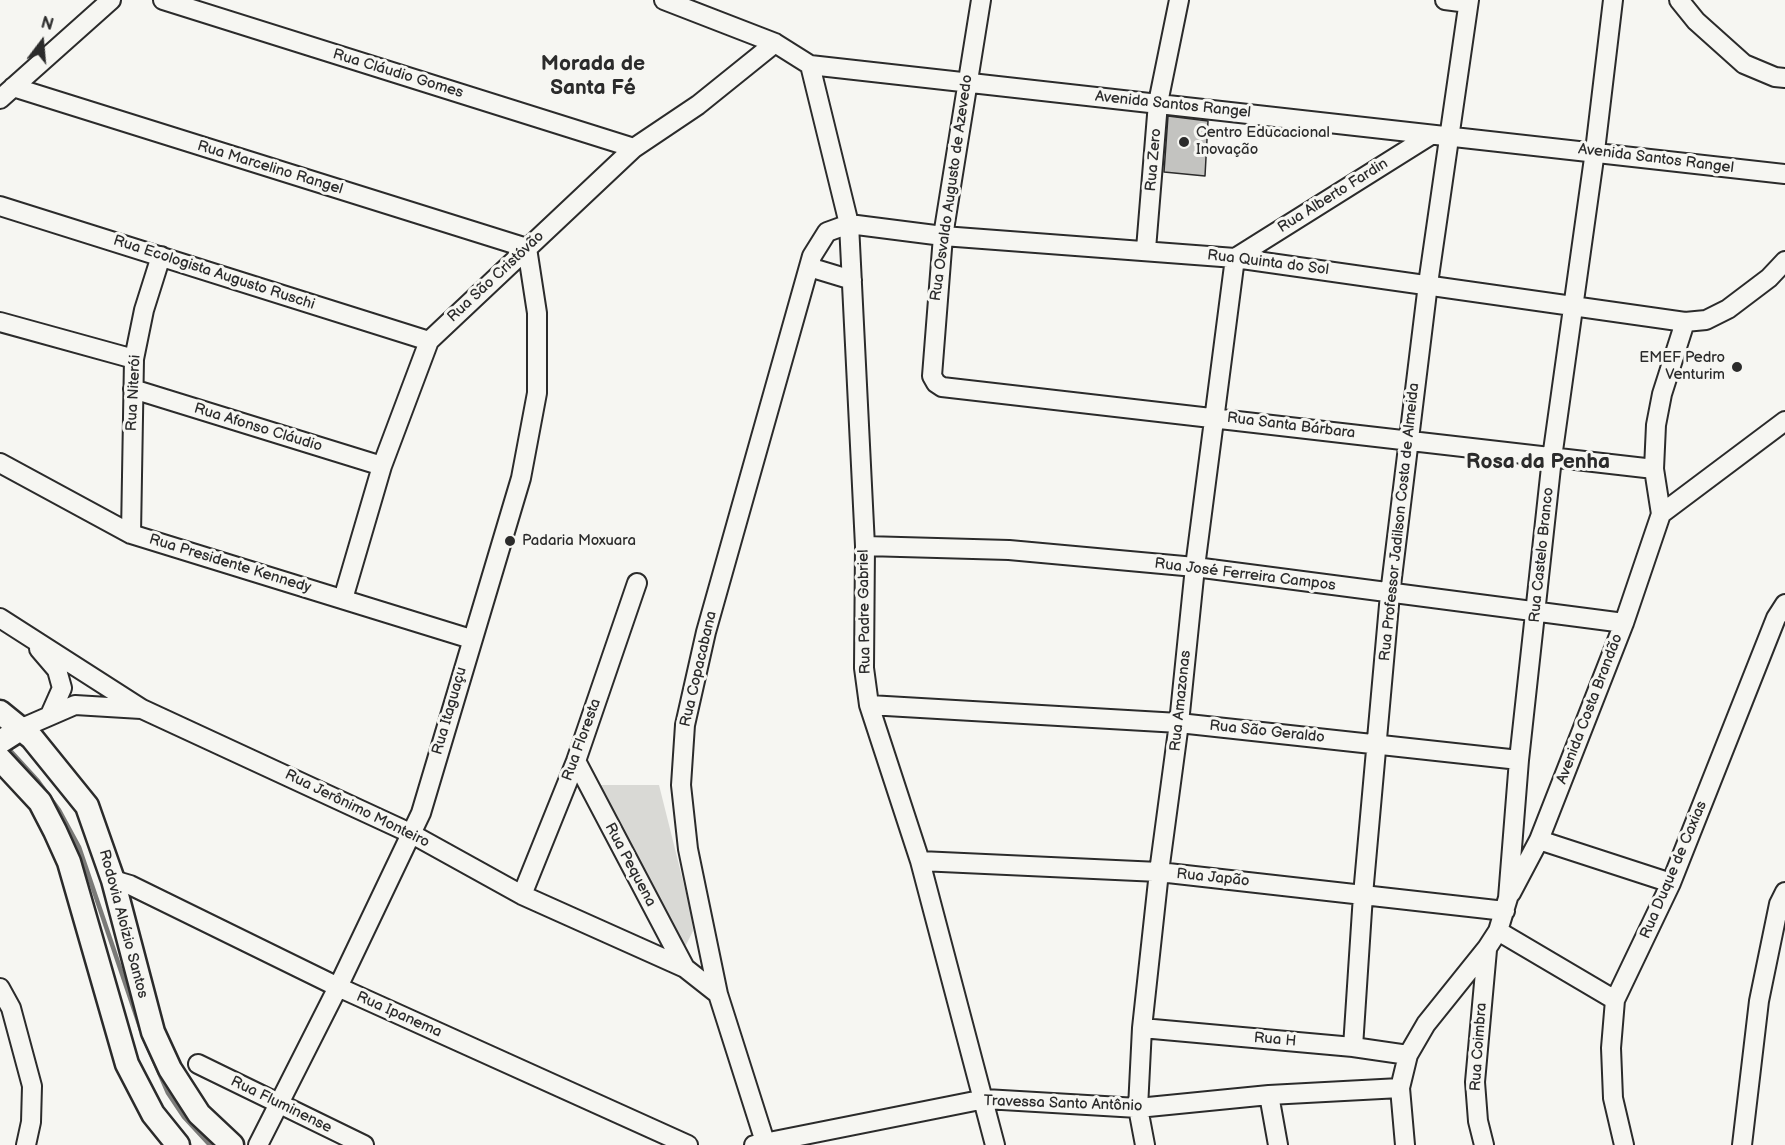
<!DOCTYPE html>
<html>
<head>
<meta charset="utf-8">
<style>
  body { margin:0 }
  #map { position:relative; width:1785px; height:1145px; overflow:hidden; background:#f6f6f2; font-family:"Balsamiq Sans",sans-serif }
  canvas { display:block }
  .north { position:absolute; left:12px; top:12px; width:60px; height:60px; -webkit-text-stroke:4px #f6f6f2; paint-order:stroke; rotate:16deg; font-size:16px; font-weight:700; line-height:24px; text-align:center; color:#2b2b2b }
  .north::after { content:''; display:block; margin:auto; width:21px; height:27px; background:#2b2b2b; clip-path:polygon(50% 0,100% 100%,50% 72%,0 100%) }
</style>
</head>
<body>
<div id="map">
<canvas width="1785" height="1145"></canvas>
<div class="north">N</div>
</div>
<script>
const ctx = document.querySelector('canvas').getContext('2d');
ctx.lineJoin = 'round';
function fill(path, color) { ctx.fillStyle = color; ctx.fill(path, 'evenodd'); }
const toPath = rows => new Path2D(rows.map(r => 'M' + r).join(''));
function strokePath(path, color, width, dash) { ctx.strokeStyle = color; ctx.lineWidth = width; ctx.lineCap = dash ? 'butt' : 'round'; ctx.setLineDash(dash || []); ctx.stroke(path); }
function label(font, color, halo, rows, align = 'center') {
  ctx.font = font + ' "Balsamiq Sans",sans-serif'; ctx.lineWidth = 6; ctx.setLineDash([]); ctx.textBaseline = 'middle'; ctx.strokeStyle = halo; ctx.fillStyle = color; for (const [text, x, y, turn = 0] of rows) {
    ctx.save(); ctx.translate(x, y); ctx.rotate((+turn || 0) * Math.PI / 180); ctx.textAlign = isNaN(turn) ? turn : align; if (halo) ctx.strokeText(text, 0, 0); ctx.fillText(text, 0, 0); ctx.restore();
  }
}
fill(toPath([
  [596,785,659,785,692,917,693,931,684,949]
]), '#d9d9d5');
strokePath(toPath([
  [6,746,38,781,59,810,79,847,141,1030],
  [144,1038,168,1093,184,1117,210,1145]
]), '#7a7a78', 4.5);
const building = toPath([
  [1168,116,1208,121,1205,176,1164,172,1168,116]
]);
fill(building, '#c3c3c0');
strokePath(building, '#2b2b2b', 1.5);
const minor = toPath([
  [163,0,634,148],
  [664,0,775,43,810,65,1785,174],
  [981,0,943,236,932,376,936,383,942,387,1654,469],
  [1445,0,1468,3],
  [1679,0,1696,21,1744,64,1775,77,1785,78],
  [810,65,849,224,865,546,864,668,869,705,920,861,995,1145],
  [13,87,527,248,537,313,537,393,521,478,421,813,338,987,258,1145],
  [0,99,111,0],
  [0,206,429,341],
  [1146,249,1158,103,1179,0],
  [809,267,852,280],
  [0,322,134,359],
  [133,389,382,466],
  [0,463,131,534,471,639],
  [1661,514,1785,421],
  [131,534,134,359,144,310,161,256],
  [865,546,1009,550,1195,567,1624,623],
  [343,599,382,466,429,341,634,148,698,105,775,43],
  [0,618,142,709,410,833,522,895,685,968,718,994],
  [39,649,57,670,62,688,50,715],
  [869,705,1179,723,1519,760],
  [22,728,75,705,141,709],
  [576,761,685,968],
  [1539,840,1671,883],
  [920,861,1159,872,1505,911],
  [113,880,130,885,338,987,688,1145],
  [1511,893,1539,840,1624,623,1661,514,1654,469,1656,425,1662,394,1685,322],
  [522,895,576,761,637,583],
  [1498,931,1615,1000],
  [0,988,11,1008,32,1086,31,1122,26,1145],
  [1142,1028,1353,1047,1408,1055],
  [1353,1047,1363,895,1390,594,1428,284,1469,0],
  [198,1064,364,1145],
  [1269,1095,1278,1145],
  [754,1145,985,1099,1138,1108,1269,1095,1400,1088],
  [766,1145,718,994,688,849,681,785,685,725,706,632,812,256,827,232,849,224,943,236,1235,258,1685,322,1706,320,1728,309,1769,278,1785,261],
  [1145,1145,1138,1108,1142,1028,1159,872,1179,723,1195,567,1235,258,1431,135],
  [1405,1145,1400,1088,1408,1055,1426,1024,1487,948,1498,931,1508,898,1519,760,1552,458,1595,151,1613,0],
  [1484,1145,1478,1121,1475,1082,1487,950],
  [1624,1145,1613,1098,1611,1048,1615,1000,1671,883,1776,618,1785,604],
  [1742,1145,1759,1001,1779,904,1785,892]
]);
const major = toPath([
  [0,712,32,738,87,806,113,880,153,1032,170,1069,199,1114,232,1145],
  [0,742,22,728],
  [0,759,40,802,55,831,69,862,127,1064,153,1114,178,1145]
]);
strokePath(minor, '#2b2b2b', 22);
strokePath(major, '#2b2b2b', 27);
strokePath(minor, '#f6f6f2', 18);
strokePath(major, '#f6f6f2', 22);
for (const [x, y, r, color] of [
  [1184,142,6,"#2b2b2b"],
  [1737,367,6,"#2b2b2b"],
  [510,541,6,"#2b2b2b"]
]) { const dot = new Path2D(); dot.arc(x, y, r, 0, 2 * Math.PI); ctx.fillStyle = color; ctx.fill(dot); strokePath(dot, '#f6f6f2', 2); }
label('15px', '#2b2b2b', '#f6f6f2', [
  ["Rua Cláudio Gomes",398,74,17],
  ["Avenida Santos Rangel",1173,105,6],
  ["Avenida Santos Rangel",1656,159,7],
  ["Rua Zero",1154,160,-85],
  ["Rua Marcelino Rangel",270,168,17],
  ["Rua Osvaldo Augusto de Azevedo",952,188,-82],
  ["Rua Alberto Fardin",1333,196,-32],
  ["Rua Quinta do Sol",1268,263,7],
  ["Rua Ecologista Augusto Ruschi",214,273,18],
  ["Rua São Cristóvão",496,277,-43],
  ["Rua Niterói",134,393,-87],
  ["Rua Santa Bárbara",1291,426,7],
  ["Rua Afonso Cláudio",258,428,17],
  ["Rua Professor Jadilson Costa de Almeida",1400,522,-84],
  ["Rua Castelo Branco",1542,555,-84],
  ["Rua Presidente Kennedy",230,564,17],
  ["Rua José Ferreira Campos",1245,575,7],
  ["Rua Padre Gabriel",865,612,-91],
  ["Rua Copacabana",699,669,-77],
  ["Rua Amazonas",1181,701,-84],
  ["Avenida Costa Brandão",1590,709,-69],
  ["Rua Itaguaçu",450,711,-74],
  ["Rua São Geraldo",1267,732,6],
  ["Rua Floresta",582,740,-70],
  ["Rua Jerônimo Monteiro",357,809,26],
  ["Rua Pequena",630,865,62],
  ["Rua Duque de Caxias",1674,870,-67],
  ["Rua Japão",1213,878,6],
  ["Rodovia Aloízio Santos",123,924,75],
  ["Rua Ipanema",399,1015,24],
  ["Rua H",1275,1040,5],
  ["Rua Coimbra",1479,1047,-86],
  ["Travessa Santo Antônio",1063,1104,2],
  ["Rua Fluminense",281,1105,26]
]);
label('15px', '#2b2b2b', '#f6f6f2', [
  ["Centro Educacional",1196,133],
  ["Inovação",1196,150],
  ["EMEF Pedro",1725,358,"right"],
  ["Venturim",1725,375,"right"],
  ["Padaria Moxuara",522,541]
], 'left');
label('bold 21px', '#2b2b2b', '#f6f6f2', [
  ["Morada de",593,65],
  ["Santa Fé",593,89],
  ["Rosa da Penha",1538,463]
]);
</script>
</body>
</html>
